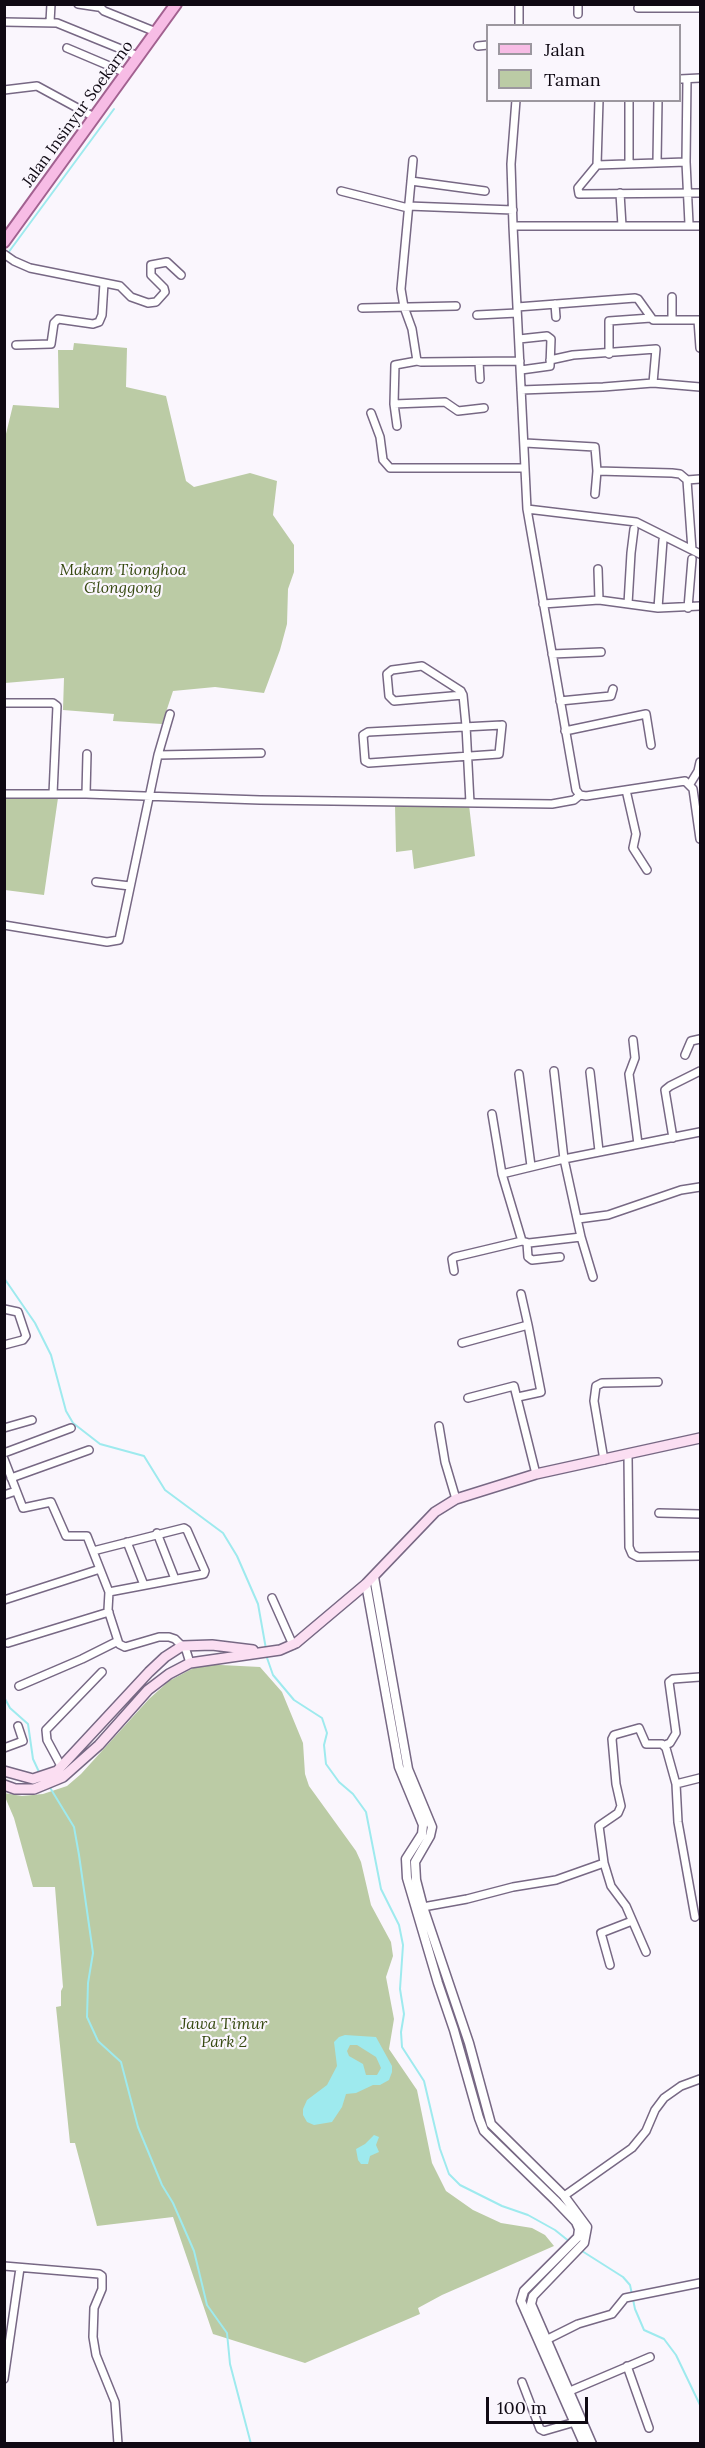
<!DOCTYPE html>
<html>
<head>
<meta charset="utf-8">
<style>
  body { margin:0 }
  #map { position:relative; width:705px; height:2448px; overflow:hidden; background:#faf6fd; font-family:Lora,serif }
  canvas { display:block }
  .frame { position:absolute; inset:0; border:6px solid #0f0913; pointer-events:none }
  .legend { position:absolute; left:486px; top:24px; width:195px; height:78px; box-sizing:border-box; background:#faf6fd; border:2px solid #9c979f; margin:0; padding:8px 10px; list-style:none; font-size:18px; color:#0f0913 }
  .legend li { display:flex; align-items:center; gap:12px; height:30px }
  .legend b { width:30px; border:2px solid #9c979f }
  .scale { position:absolute; left:486px; top:2397px; width:102px; height:27px; box-sizing:border-box; border:3px solid #0f0913; border-top:0; padding-left:8px; font-size:18px; line-height:21px; white-space:nowrap; color:#0f0913; -webkit-text-stroke:4px #faf6fd; paint-order:stroke }
</style>
</head>
<body>
<div id="map">
<canvas width="705" height="2448"></canvas>
<div class="frame"></div>
<ul class="legend">
<li><b style="height:8px;background:#f7bce5"></b>Jalan</li>
<li><b style="height:16px;background:#bbcba5"></b>Taman</li>
</ul>
<div class="scale">100 m</div>
</div>
<script>
const ctx = document.querySelector('canvas').getContext('2d');
ctx.lineJoin = 'round';
function fill(path, color) { ctx.fillStyle = color; ctx.fill(path, 'evenodd'); }
const toPath = rows => new Path2D(rows.map(r => 'M' + r).join(''));
function strokePath(path, color, width, dash) { ctx.strokeStyle = color; ctx.lineWidth = width; ctx.lineCap = dash ? 'butt' : 'round'; ctx.setLineDash(dash || []); ctx.stroke(path); }
function label(font, color, halo, rows, align = 'center') {
  ctx.font = font + ' Lora,serif'; ctx.lineWidth = 4.5; ctx.setLineDash([]); ctx.textBaseline = 'middle'; ctx.strokeStyle = halo; ctx.fillStyle = color; for (const [text, x, y, turn = 0] of rows) {
    ctx.save(); ctx.translate(x, y); ctx.rotate((+turn || 0) * Math.PI / 180); ctx.textAlign = isNaN(turn) ? turn : align; if (halo) ctx.strokeText(text, 0, 0); ctx.fillText(text, 0, 0); ctx.restore();
  }
}
fill(toPath([
  [74,343,127,348,126,387,166,396,186,481,194,487,250,473,277,481,273,515,294,545,294,572,288,589,287,624,280,650,264,693,215,687,173,691,162,724,113,721,114,714,63,710,64,678,5,683,5,438,13,405,59,408,58,350,73,350],
  [5,798,58,798,44,895,5,890],
  [395,805,469,805,475,856,414,869,412,850,396,852],
  [201,1664,260,1667,282,1692,303,1743,305,1774,309,1786,356,1851,361,1862,371,1905,391,1942,393,1956,386,1977,394,2019,389,2049,417,2090,432,2163,446,2191,473,2210,501,2223,532,2228,545,2235,554,2246,442,2295,418,2308,420,2314,305,2363,213,2334,173,2217,97,2226,75,2143,70,2143,56,2007,61,2006,61,1991,63,1987,55,1887,33,1887,14,1818,5,1797,4,1793,22,1796,43,1794,67,1786,81,1774,149,1699,169,1681]
]), '#bbcba5');
fill(toPath([
  [345,2035,376,2037,392,2066,392,2072,389,2080,380,2085,373,2085,356,2093,346,2094,342,2107,332,2122,314,2125,307,2122,303,2115,303,2109,307,2100,327,2085,337,2066,334,2042,339,2037],
  [350,2045,357,2045,376,2057,381,2068,377,2075,366,2075,363,2064,349,2056,347,2051],
  [374,2135,379,2137,376,2145,379,2152,370,2156,368,2164,361,2164,358,2160,356,2149,365,2144]
]), '#9eeaee');
strokePath(toPath([
  [8,253,114,109],
  [4,1278,35,1323,51,1355,66,1411,73,1423,100,1444,144,1456,165,1490,223,1533,237,1556,258,1604,266,1649],
  [266,1655,273,1675,294,1700,322,1718,327,1733,324,1745,326,1764,339,1782,353,1794,366,1812,381,1889,399,1925,403,1945,400,1989,404,2014,401,2032,402,2047,424,2081,440,2149,449,2174,460,2185,502,2206,528,2215,555,2230,570,2242],
  [4,1697,10,1708,28,1724,33,1759,40,1774],
  [49,1786,74,1827,79,1855,93,1953,88,1983,87,2017,98,2041,121,2062,138,2127,162,2185,173,2203,194,2251,207,2305,227,2333,230,2364,251,2444],
  [582,2251,623,2277,630,2285,635,2309,644,2330,664,2339,676,2355,700,2405]
]), '#9eeaee', 2);
const minor = toPath([
  [78,4,98,7],
  [97,4,104,11,156,32],
  [519,4,519,26],
  [638,8,700,8],
  [578,14,578,4],
  [4,22,57,23,138,56],
  [50,22,51,4],
  [478,46,488,45],
  [67,48,126,73],
  [680,79,700,78],
  [687,79,686,162,689,224],
  [4,90,37,86,94,117],
  [516,100,511,164,513,226,527,509,576,790,580,795,586,796,685,781,693,789,700,839],
  [599,100,597,165,578,188,579,194,700,193],
  [413,160,401,289,404,307,412,329,417,361,421,362,520,361],
  [657,162,658,100],
  [629,163,629,100],
  [597,165,686,162],
  [411,181,485,191],
  [341,191,408,208],
  [620,193,622,226],
  [408,206,513,210],
  [513,226,700,226],
  [4,254,14,261,30,268,120,286,131,297,148,303,156,302,165,292,164,288,151,275,151,265,167,262,181,275],
  [555,304,556,317],
  [517,307,635,298,638,299,653,320,700,320],
  [362,308,456,306],
  [477,315,517,313],
  [672,320,672,297],
  [698,320,700,348],
  [519,339,547,336,551,339,550,366,521,370],
  [16,345,51,344,54,323,58,319,93,324,99,322,102,315,104,283],
  [609,354,609,321,651,318],
  [550,360,573,355,656,349,653,383],
  [479,362,480,379],
  [521,390,603,387,653,383,700,387],
  [394,404,445,402,458,411,484,408],
  [371,413,380,437,383,460,390,468,525,468],
  [397,426,394,404,395,365,417,361],
  [525,443,595,447,597,471,595,494],
  [597,471,672,473,680,474,687,480,700,479],
  [687,480,692,550],
  [527,509,636,522,700,554],
  [598,569,599,600],
  [543,604,599,600,658,608,700,606],
  [628,604,631,553,634,529],
  [658,608,663,540],
  [688,608,692,559],
  [552,654,601,652],
  [463,695,394,701,389,696,387,674,392,670,422,666,461,691,463,695,466,726,470,803],
  [560,701,611,696,613,689],
  [4,703,53,703,57,706,53,794],
  [502,725,499,754,369,763,365,761,363,735,368,732,502,725],
  [565,731,646,714,651,745],
  [158,755,261,753],
  [690,784,698,771,700,762],
  [626,790,636,834,633,848,647,870],
  [4,794,86,794,260,800,552,804,574,800,580,795],
  [86,794,87,754],
  [96,882,130,886],
  [4,925,107,942,119,940,158,755,170,714],
  [633,1040,635,1058,629,1074,638,1144],
  [685,1055,691,1041,700,1039],
  [554,1071,564,1159,581,1237],
  [590,1072,599,1151],
  [519,1074,531,1166],
  [492,1114,502,1174,564,1159,700,1132],
  [673,1138,665,1090,670,1086,700,1071],
  [578,1219,608,1215,681,1190,700,1187],
  [522,1241,529,1243,581,1237,593,1277],
  [527,1243,528,1257,532,1260,560,1257],
  [454,1271,452,1259,455,1257,522,1241,502,1174],
  [521,1294,528,1325],
  [4,1309,18,1312,26,1336,23,1340,4,1345],
  [462,1343,528,1325,541,1392,518,1397],
  [468,1398,514,1386,536,1474],
  [439,1426,445,1462,456,1499],
  [4,1428,32,1420],
  [4,1453,71,1428],
  [628,1456,629,1547,632,1554,638,1557,700,1556],
  [4,1459,23,1508,51,1502,66,1536,87,1536,109,1592,108,1610,119,1644,125,1647,159,1637,169,1637,175,1639,186,1650,190,1663],
  [604,1460,594,1401,596,1386,602,1383,658,1382],
  [11,1478,89,1450],
  [4,1495,16,1491],
  [659,1513,700,1514],
  [157,1533,175,1579],
  [127,1542,144,1585],
  [93,1551,184,1528,187,1530,205,1571,204,1574,109,1592],
  [272,1598,293,1645],
  [4,1600,100,1569],
  [8,1643,109,1612],
  [19,1686,82,1659,118,1641],
  [665,1745,670,1743,676,1733,669,1682,673,1679,700,1677],
  [4,1748,23,1741,18,1726],
  [61,1766,47,1740,46,1730,102,1672],
  [676,1784,700,1778],
  [604,1863,611,1886,626,1906,646,1952],
  [423,1907,467,1899,513,1887,556,1880,604,1863,599,1826,618,1813,621,1806,616,1784,612,1739,614,1735,639,1728,646,1744,662,1744,666,1748,676,1784,678,1822,695,1917],
  [610,1965,601,1933,632,1921],
  [564,2196,632,2148,646,2131,655,2110,664,2098,681,2086,700,2079],
  [4,2266,99,2274,102,2276,102,2289,94,2308,93,2337,96,2355,115,2402,118,2444],
  [546,2340,578,2324,612,2314,625,2298,700,2283],
  [627,2366,649,2428],
  [4,2379,20,2268],
  [522,2382,540,2429,544,2431,575,2422],
  [570,2391,650,2357]
]);
const tertiary = toPath([
  [374,1577,408,1769,432,1827,430,1836,415,1862,416,1880,423,1907,469,2043,491,2124,564,2196,587,2227,584,2243,533,2296,531,2304,592,2444],
  [366,1584,399,1767,423,1825,422,1834,406,1859,407,1878,438,1983,454,2030,479,2118,484,2131,555,2200,576,2222,579,2229,578,2237,524,2291,521,2301,584,2444]
]);
const secondary = toPath([
  [4,1771,33,1779,57,1771,149,1672,165,1657,182,1646,212,1645,253,1650],
  [4,1785,15,1789,34,1789,63,1777,99,1745,148,1690,169,1674,190,1663,280,1650,296,1643,366,1584,435,1512,456,1499,536,1474,700,1438]
]);
const primary = toPath([
  [4,242,176,4]
]);
strokePath(minor, '#776884', 10);
strokePath(tertiary, '#776884', 11);
strokePath(secondary, '#776884', 12);
strokePath(primary, '#a26190', 14);
strokePath(minor, '#fff', 7);
strokePath(tertiary, '#fff', 8);
strokePath(secondary, '#fbdef2', 9);
strokePath(primary, '#f7bce5', 10);
label('16px', '#0f0913', '#faf6fd', [
  ["Jalan Insinyur Soekarno",78,114,-54]
]);
label('italic 16px', '#364910', '#faf6fd', [
  ["Makam Tionghoa",123,570],
  ["Glonggong",123,588],
  ["Jawa Timur",224,2024],
  ["Park 2",224,2042]
]);
</script>
</body>
</html>
